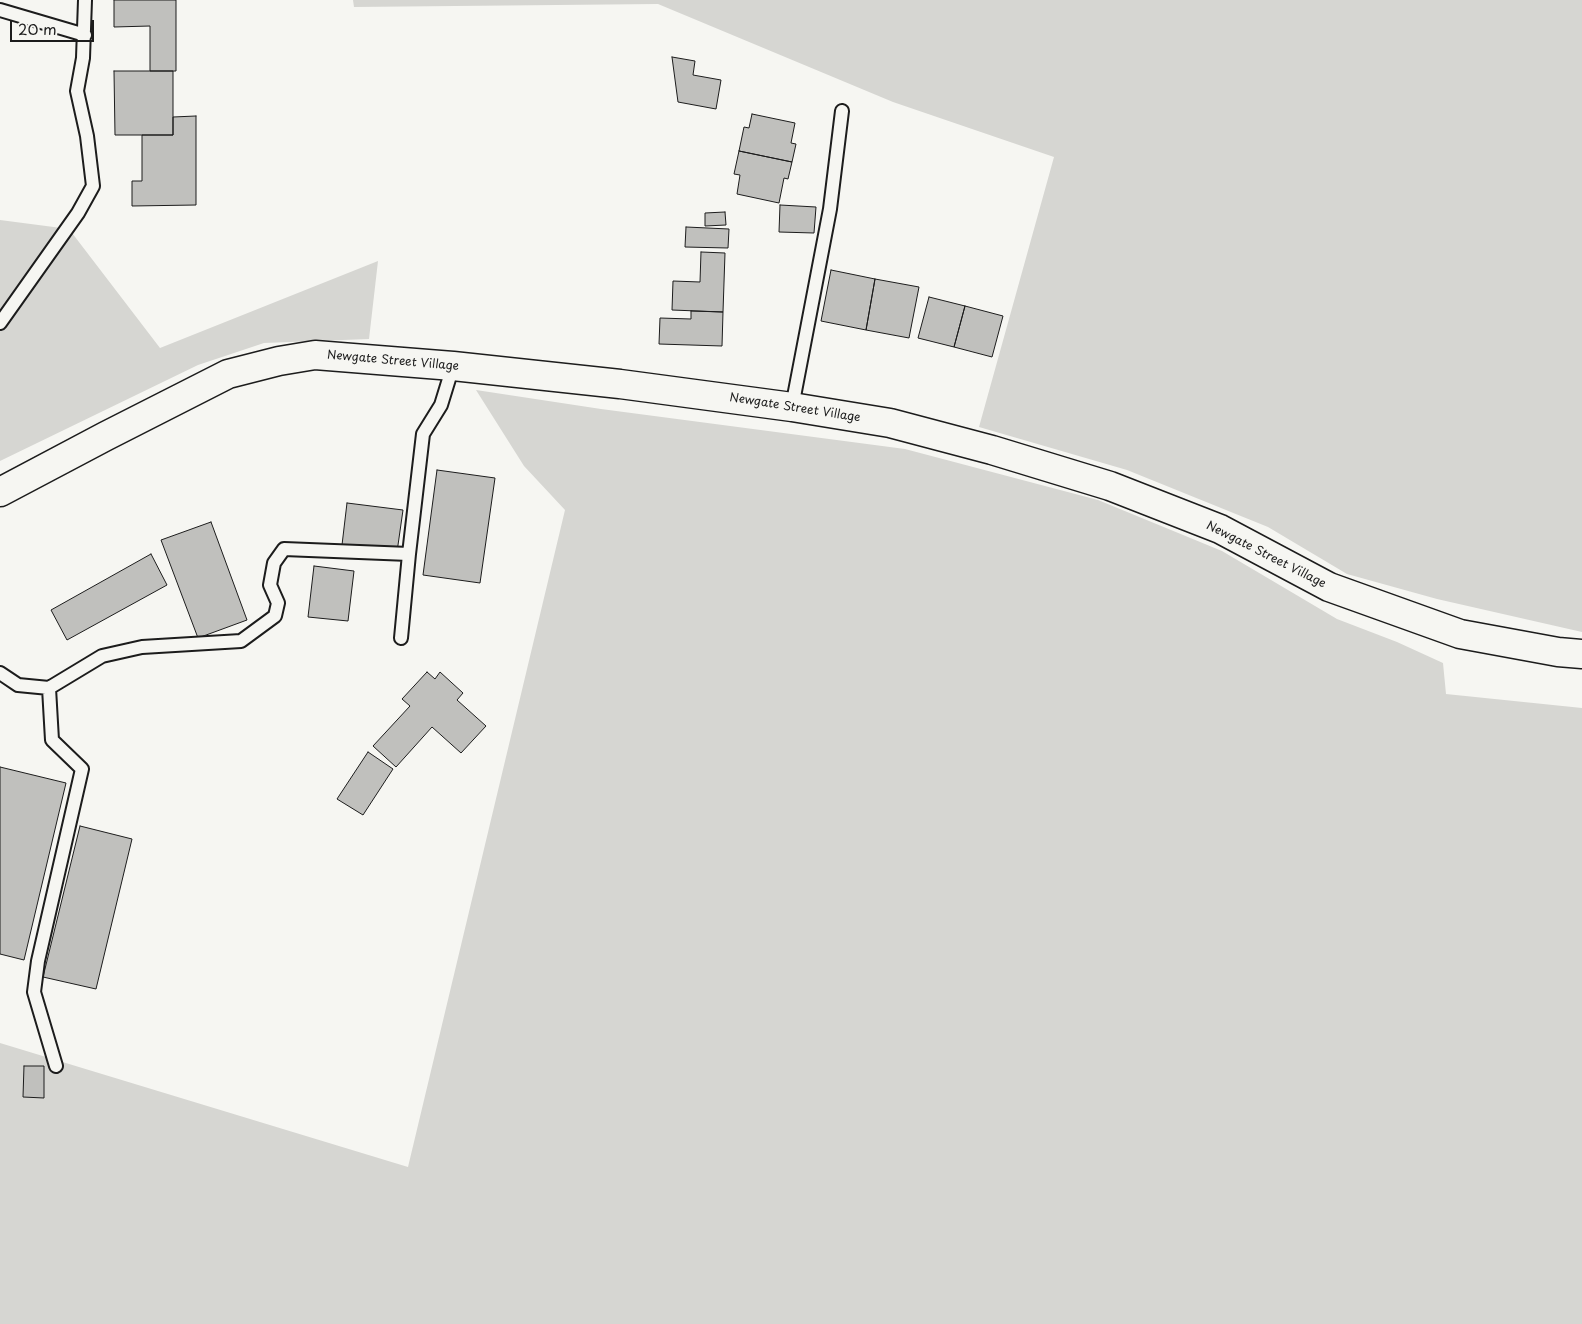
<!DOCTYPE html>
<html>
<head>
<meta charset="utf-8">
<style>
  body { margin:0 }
  #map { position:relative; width:1582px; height:1324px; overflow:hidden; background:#f6f6f2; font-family:"Playpen Sans",sans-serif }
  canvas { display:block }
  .scale { position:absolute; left:10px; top:20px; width:84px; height:22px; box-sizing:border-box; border:2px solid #1c1c1c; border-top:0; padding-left:6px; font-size:15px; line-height:18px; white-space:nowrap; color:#1c1c1c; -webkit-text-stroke:4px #f6f6f2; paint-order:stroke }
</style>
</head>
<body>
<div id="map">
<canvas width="1582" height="1324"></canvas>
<div class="scale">20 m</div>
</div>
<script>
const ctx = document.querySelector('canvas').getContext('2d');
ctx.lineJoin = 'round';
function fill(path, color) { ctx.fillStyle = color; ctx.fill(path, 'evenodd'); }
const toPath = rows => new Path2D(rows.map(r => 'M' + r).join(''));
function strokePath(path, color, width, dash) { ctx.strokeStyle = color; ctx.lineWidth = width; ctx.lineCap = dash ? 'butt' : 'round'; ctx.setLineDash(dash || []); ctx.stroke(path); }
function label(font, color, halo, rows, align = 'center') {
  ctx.font = font + ' "Playpen Sans",sans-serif'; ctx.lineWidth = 5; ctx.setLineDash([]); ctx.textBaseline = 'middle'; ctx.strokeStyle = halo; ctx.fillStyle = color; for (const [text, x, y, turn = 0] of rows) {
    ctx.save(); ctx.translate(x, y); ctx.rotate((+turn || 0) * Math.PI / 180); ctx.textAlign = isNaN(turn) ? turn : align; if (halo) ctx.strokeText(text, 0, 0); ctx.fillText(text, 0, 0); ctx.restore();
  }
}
fill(toPath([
  [353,0,1582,0,1582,632,1437,599,1347,574,1268,527,1127,470,979,427,1054,157,893,102,658,4,354,7],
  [0,220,69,229,160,348,378,261,369,339,264,343,198,365,0,461],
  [476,390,601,409,905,449,1098,500,1222,551,1337,619,1397,642,1443,663,1446,694,1582,708,1582,1324,0,1324,0,1043,408,1167,565,510,524,466]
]), '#d6d6d2');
const building = toPath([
  [114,0,176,0,176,71,150,71,150,26,114,27,114,0],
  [672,57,695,61,693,75,721,80,716,109,678,102,672,57],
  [114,71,173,71,173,135,115,135,114,71],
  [752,114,795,123,791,143,796,144,792,162,739,151,744,127,749,128,752,114],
  [196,116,196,205,132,206,132,181,142,181,142,135,173,135,173,117,196,116],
  [739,151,792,162,788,179,784,178,779,203,737,194,740,175,734,174,739,151],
  [780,205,816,207,814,233,779,232,780,205],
  [725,212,726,225,705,226,705,213,725,212],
  [686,227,729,229,728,248,685,247,686,227],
  [701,252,725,253,723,312,672,310,673,281,700,282,701,252],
  [831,270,875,279,866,330,821,321,831,270],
  [875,279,919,287,909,338,866,330,875,279],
  [929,297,965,306,954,347,918,338,929,297],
  [965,306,1003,316,992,357,954,347,965,306],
  [691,311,723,312,722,346,659,344,660,318,691,319,691,311],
  [437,470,495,478,480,583,423,575,437,470],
  [347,503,403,510,397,552,342,545,347,503],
  [211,522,247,620,198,638,161,540,211,522],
  [151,554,167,585,67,640,51,610,151,554],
  [314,566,354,571,348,621,308,617,314,566],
  [427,672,435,679,440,672,463,693,457,700,486,726,461,753,432,727,396,767,373,746,410,706,402,699,427,672],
  [368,752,393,769,363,815,337,799,368,752],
  [0,767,66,783,24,960,0,954,0,767],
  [80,826,132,839,96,989,43,977,80,826],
  [24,1066,44,1066,44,1098,23,1097,24,1066]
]);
fill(building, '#c0c0bd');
strokePath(building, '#1c1c1c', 1);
const lane = toPath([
  [0,10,85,35],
  [0,323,78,213,93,186,87,136,77,91,83,58,85,0],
  [792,407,830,209,842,111],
  [409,554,423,434,441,405,453,366],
  [0,673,18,685,49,688,102,656,142,647,241,641,275,616,278,603,270,585,274,563,284,549,409,554,401,638],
  [49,688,52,740,82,769,38,961,34,992,56,1066]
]);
const secondary = toPath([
  [0,492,106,436,228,374,279,361,315,355,453,366,620,384,792,407,890,423,992,450,1110,486,1220,529,1329,587,1460,634,1558,652,1582,654]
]);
strokePath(lane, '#1c1c1c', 16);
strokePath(secondary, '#1c1c1c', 31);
strokePath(lane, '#f6f6f2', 12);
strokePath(secondary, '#f6f6f2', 28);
label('12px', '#1c1c1c', '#f6f6f2', [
  ["Newgate Street Village",393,361,5],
  ["Newgate Street Village",795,408,9],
  ["Newgate Street Village",1266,555,27]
]);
</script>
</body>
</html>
